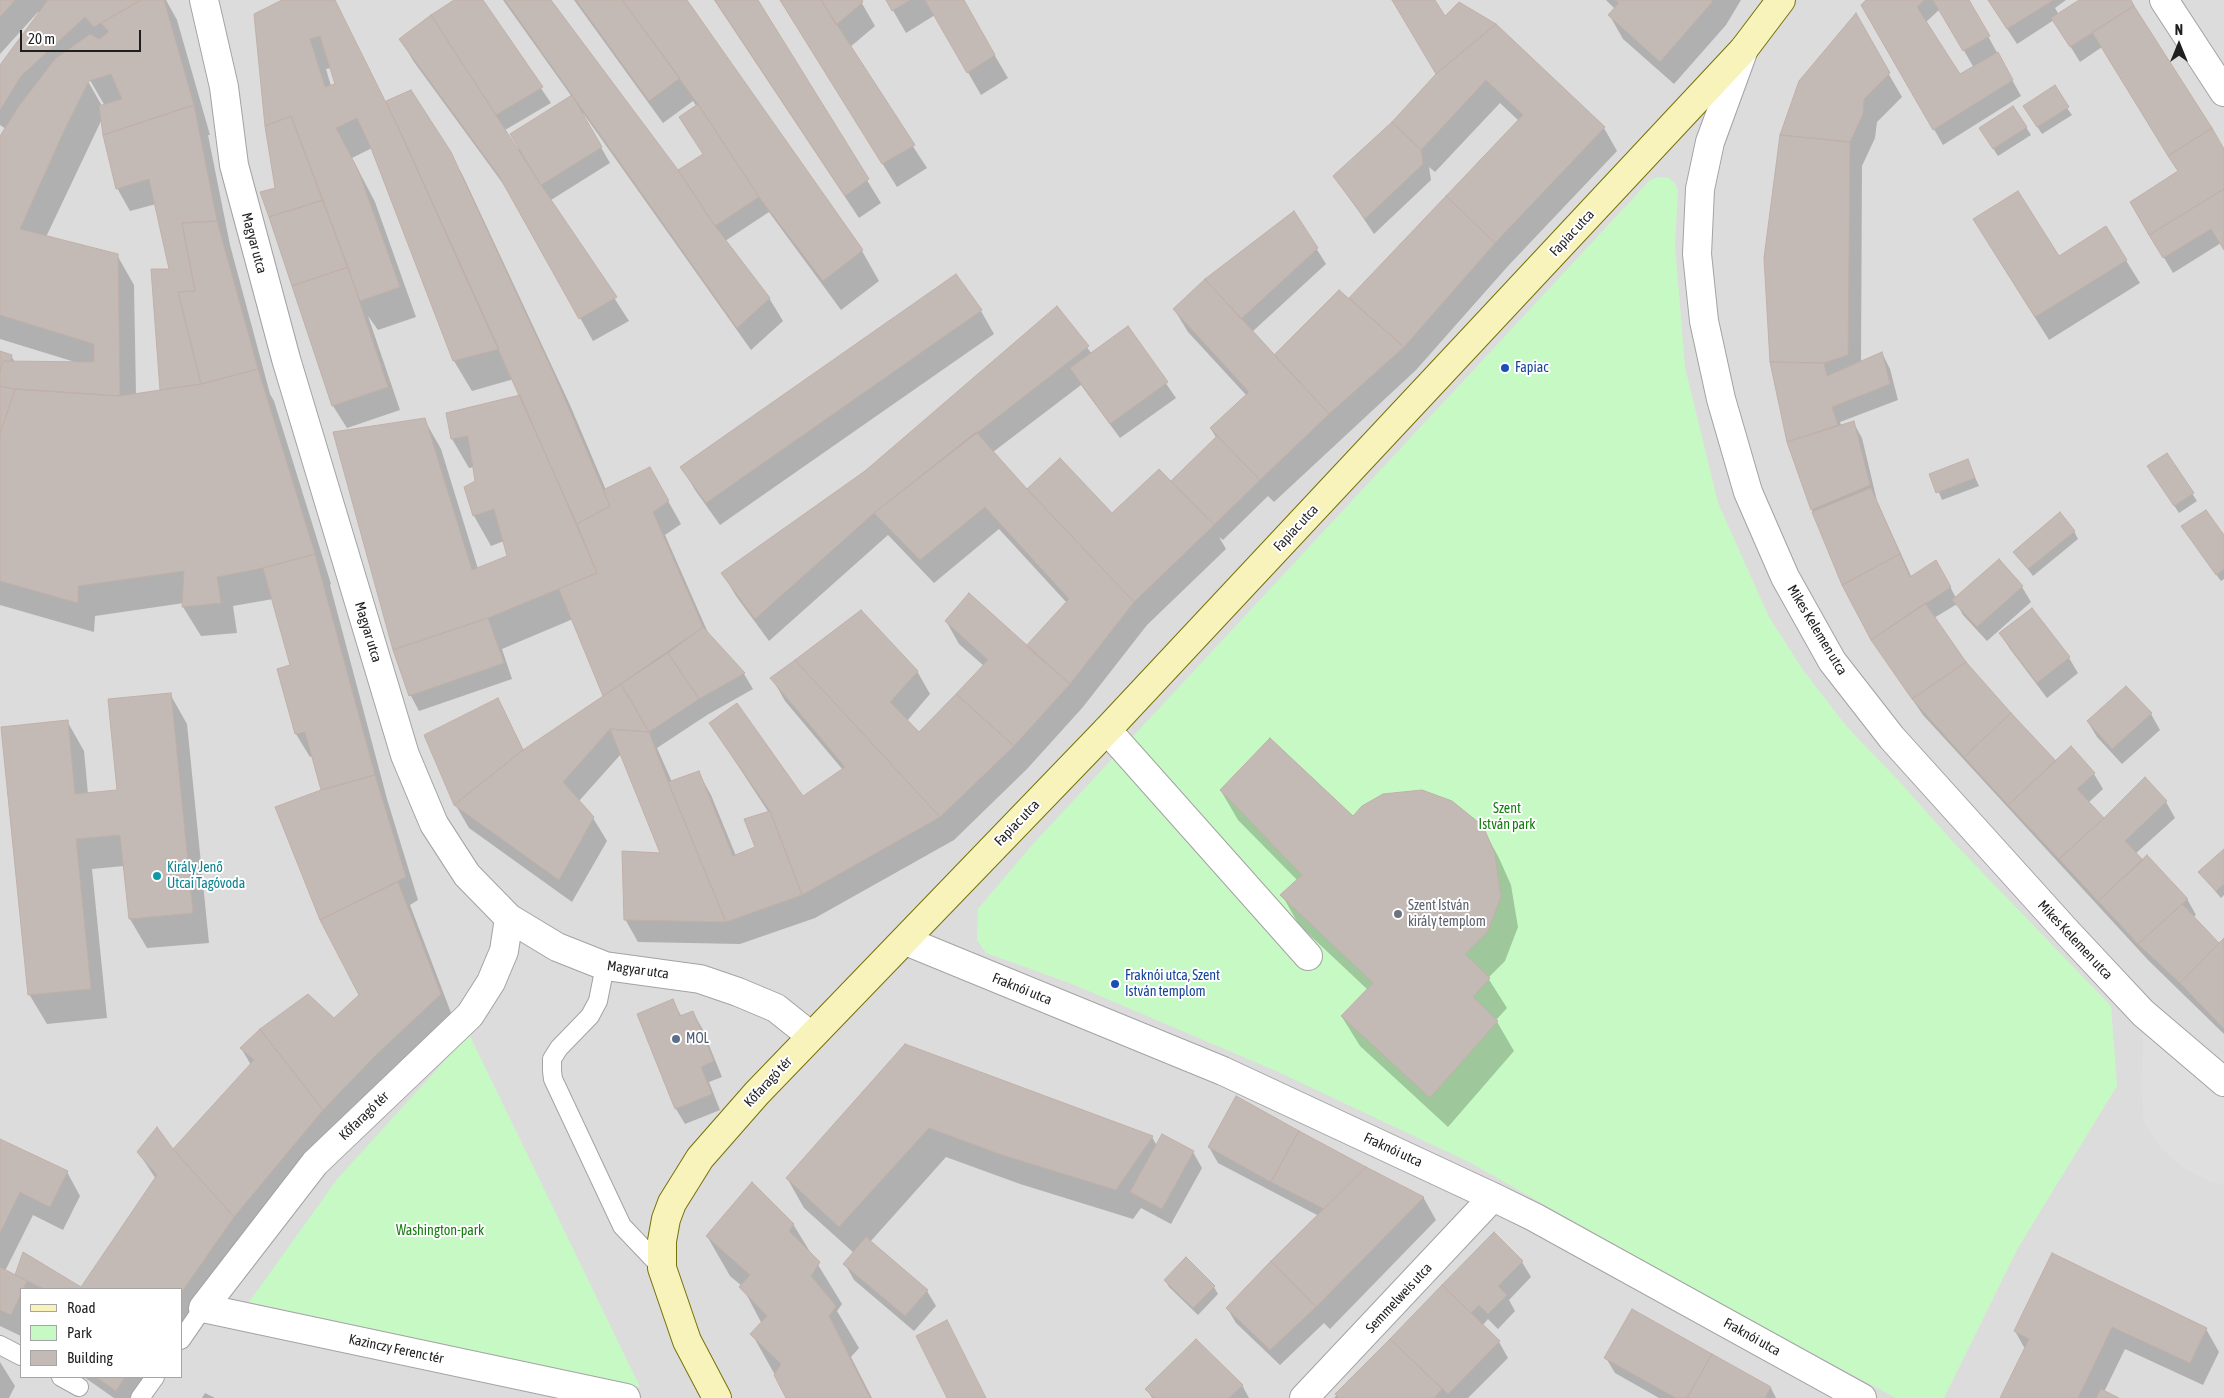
<!DOCTYPE html>
<html>
<head>
<meta charset="utf-8">
<style>
  body { margin:0 }
  #map { position:relative; width:2224px; height:1398px; overflow:hidden; background:#f0ebe6; font-family:"Asap Condensed",sans-serif }
  canvas { display:block }
  .legend { position:absolute; left:20px; top:1288px; width:162px; height:90px; box-sizing:border-box; background:#fff; border:1px solid #a5a5a5; margin:0; padding:6px 9px; list-style:none; font-size:15px; color:#1f1f1f }
  .legend li { display:flex; align-items:center; gap:10px; height:25px }
  .legend b { width:25px; border:1px solid #a5a5a5 }
  .north { position:absolute; left:2154px; top:20px; width:50px; height:50px; -webkit-text-stroke:4px #fff; paint-order:stroke; rotate:0deg; font-size:14px; font-weight:700; line-height:20px; text-align:center; color:#1f1f1f }
  .north::after { content:''; display:block; margin:auto; width:18px; height:22px; background:#1f1f1f; clip-path:polygon(50% 0,100% 100%,50% 72%,0 100%) }
  .scale { position:absolute; left:20px; top:30px; width:121px; height:22px; box-sizing:border-box; border:2px solid #1f1f1f; border-top:0; padding-left:6px; font-size:15px; line-height:18px; white-space:nowrap; color:#1f1f1f; -webkit-text-stroke:4px #fff; paint-order:stroke }
</style>
</head>
<body>
<div id="map">
<canvas width="2224" height="1398"></canvas>
<ul class="legend">
<li><b style="height:6px;background:#f8f3bb"></b>Road</li>
<li><b style="height:14px;background:#c7f9c4"></b>Park</li>
<li><b style="height:14px;background:#c4bab5"></b>Building</li>
</ul>
<div class="north">N</div>
<div class="scale">20 m</div>
</div>
<script>
const ctx = document.querySelector('canvas').getContext('2d');
ctx.lineJoin = 'round';
function fill(path, color) { ctx.fillStyle = color; ctx.fill(path, 'evenodd'); }
const toPath = rows => new Path2D(rows.map(r => 'M' + r).join(''));
function strokePath(path, color, width, dash) { ctx.strokeStyle = color; ctx.lineWidth = width; ctx.lineCap = dash ? 'butt' : 'round'; ctx.setLineDash(dash || []); ctx.stroke(path); }
function label(font, color, halo, rows, align = 'center') {
  ctx.font = font + ' "Asap Condensed",sans-serif'; ctx.lineWidth = 4; ctx.setLineDash([]); ctx.textBaseline = 'middle'; ctx.strokeStyle = halo; ctx.fillStyle = color; for (const [text, x, y, turn = 0] of rows) {
    ctx.save(); ctx.translate(x, y); ctx.rotate((+turn || 0) * Math.PI / 180); ctx.textAlign = isNaN(turn) ? turn : align; if (halo) ctx.strokeText(text, 0, 0); ctx.fillText(text, 0, 0); ctx.restore();
  }
}
fill(toPath([
  [0,0,2224,0,2224,1398,0,1398],
  [21,1289,181,1289,181,1377,21,1377]
]), '#dddcdc');
fill(toPath([
  [1659,177,1669,178,1675,183,1678,191,1675,245,1685,367,1718,503,1769,617,1803,670,1848,728,1899,781,1954,843,2111,1006,2117,1086,2018,1248,1944,1398,1896,1398,1711,1299,1469,1162,1276,1071,1072,984,986,953,977,940,978,909,1032,845,1650,180],
  [469,1034,640,1387,249,1302,338,1178]
]), '#c7f9c4');
fill(toPath([
  [2143,1013,2224,1082,2224,1184,2210,1182,2183,1168,2161,1148,2144,1123,2142,1095]
]), '#dfdfdf');
fill(toPath([
  [0,0,166,0,177,20,210,135,208,135,230,245,270,394,274,401,331,584,330,585,387,799,418,900,410,905,453,1018,181,1335,181,1289,21,1289,21,1336,0,1326,0,1140,67,1172,80,1196,63,1230,33,1215,5,1271,16,1277,82,1288,156,1179,138,1152,173,1151,251,1065,241,1048,334,1020,361,995,321,920,276,807,322,791,313,756,310,757,296,734,279,669,291,666,273,599,233,606,237,633,201,636,183,607,184,603,95,616,94,632,0,605,0,352,11,356,15,362,75,362,0,339,0,139,6,129,0,125,0,67,40,13,38,12,0,54],
  [87,75,105,106,102,106,85,76],
  [102,119,117,188,130,211,156,204,170,271,163,391,136,395,134,285,117,255,46,237],
  [284,0,335,0,395,125,449,152,463,176,570,405,606,490,663,492,681,524,665,535,709,635,744,674,753,689,707,715,657,748,672,782,698,772,711,795,736,856,757,848,769,813,710,723,803,798,843,770,785,701,772,678,917,671,930,694,907,721,919,733,984,666,959,644,946,621,1026,648,1067,603,999,529,934,583,888,535,769,641,736,596,723,574,865,472,1057,308,1092,354,1128,328,1176,398,1120,438,1081,385,993,452,1027,491,1112,515,1176,487,1173,481,1217,439,1211,429,1247,396,1188,332,1174,309,1316,248,1326,264,1252,332,1274,356,1349,300,1519,121,1500,103,1435,172,1429,167,1431,180,1374,234,1335,176,1392,124,1438,75,1393,0,1434,0,1445,18,1604,128,1617,151,1508,266,1416,370,1274,502,1268,496,1223,540,1219,537,1226,549,1147,625,1083,707,1027,769,954,840,815,918,740,944,638,942,625,919,662,854,621,754,579,801,593,818,607,841,572,902,469,828,455,804,506,715,524,751,604,696,573,619,502,649,512,679,419,711,411,696,395,650,424,419,441,449,478,569,509,556,504,541,491,546,474,516,466,488,477,482,474,467,469,468,452,439,521,395,514,379,472,391,454,361,372,148,352,158,375,202,416,317,378,330,368,316,400,410,347,428,333,406,276,189],
  [331,68,337,85,331,86,326,69],
  [456,0,481,0,551,103,505,130,518,150,572,97,503,0,550,0,677,171,704,155,680,117,697,107,693,101,663,123,574,0,686,0,862,251,879,281,841,310,769,212,725,241,769,298,783,321,751,350,583,113,582,114,610,163,551,200,629,321,593,341,512,196,414,62,401,40],
  [714,0,756,0,881,203,859,218],
  [780,0,860,0,875,26,849,48,927,168,897,187],
  [887,0,962,0,1008,78,981,95,935,15,906,33],
  [1606,0,1741,0,1726,25,1674,84,1623,39,1610,16,1615,9],
  [1867,0,1968,0,2021,96,1943,145,1863,5],
  [1940,9,1974,68,1960,76,1926,22],
  [1988,0,2066,0,2055,8,2059,15,2081,0,2129,0,2224,151,2224,249,2221,243,2173,273,2132,203,2179,172,2102,47,2080,62,2054,20,2017,44],
  [1855,16,1902,97,1877,122,1875,138,1862,166,1861,363,1882,353,1890,369,1898,400,1840,422,1841,425,1853,422,1862,438,1877,501,1912,578,1945,577,1956,598,2022,587,2031,602,1987,641,1963,615,1957,604,1934,618,1965,663,2056,763,2094,774,2103,789,2088,803,2104,820,2145,779,2166,802,2175,818,2135,854,2187,899,2196,915,2193,917,2219,944,2224,940,2224,1034,2148,960,1923,715,1872,640,1812,510,1788,442],
  [2013,107,2031,135,1998,156,1985,136],
  [2067,108,2072,115,2042,134,2029,114],
  [2106,228,2140,283,2049,340,1988,243,2059,257],
  [981,311,994,334,720,525,695,490,682,467],
  [2166,454,2197,501,2179,513,2153,473],
  [1967,460,1979,486,1942,500,1931,474],
  [2074,531,2078,539,2033,576,2015,552],
  [2187,534,2224,537,2224,579,2221,581],
  [2032,609,2069,658,2078,673,2047,698,2010,649,2001,634],
  [170,694,187,724,209,943,147,948,130,919,124,866,92,869,107,1018,47,1024,29,994,67,721,84,751,88,794,119,791],
  [2151,714,2160,730,2122,764,2097,737,2088,722],
  [1221,791,1353,818,1482,827,1499,858,1511,885,1518,927,1505,961,1488,978,1507,1008,1496,1020,1514,1051,1448,1127,1360,1046,1342,1017,1368,990,1299,925,1282,895,1298,881,1238,820],
  [2224,851,2224,895,2221,898,2200,873],
  [672,1000,682,1017,693,1013,702,1028,722,1077,709,1082,720,1110,685,1124,676,1109,638,1014],
  [905,1045,1152,1137,1157,1146,1193,1152,1202,1168,1171,1224,1141,1208,1133,1219,1020,1184,946,1157,870,1242,927,1291,936,1306,914,1331,854,1280,845,1264,854,1253,804,1208,787,1178],
  [1209,1147,1423,1197,1436,1220,1330,1329,1324,1323,1280,1365,1236,1323,1227,1308,1319,1216,1218,1163],
  [793,1224,842,1304,837,1311,859,1348,851,1357,872,1398,788,1398,752,1334,762,1324,742,1286,730,1276,707,1236],
  [1494,1234,1522,1262,1531,1277,1509,1300,1515,1311,1498,1329,1488,1319,1482,1326,1499,1342,1508,1358,1468,1398,1334,1398],
  [2052,1254,2206,1329,2219,1352,2203,1385,2125,1349,2104,1392,2116,1398,2001,1398,2025,1349,2015,1331],
  [1165,1280,1214,1287,1218,1294,1198,1315,1169,1287],
  [1632,1311,1771,1388,1776,1398,1659,1398,1615,1373,1606,1358],
  [0,1362,15,1386,9,1398,0,1398],
  [84,1377,144,1377,130,1398,114,1398],
  [1242,1385,1249,1398,1152,1398,1147,1390],
  [205,1393,215,1398,202,1398]
]), '#0003');
const building = toPath([
  [0,0,15,0,0,17,0,0],
  [48,0,141,0,94,27,85,17,21,76,0,110,0,65,48,0],
  [141,0,164,0,194,105,103,135,99,106,122,99,111,74,89,81,63,133,20,229,118,254,120,396,15,389,0,386,0,371,3,361,94,362,94,344,0,315,0,136,19,106,55,59,90,34,99,39,109,32,101,23,141,0],
  [282,0,335,0,401,133,499,349,453,361,371,148,357,118,336,128,358,170,400,287,360,301,291,116,265,126,254,14,282,0],
  [320,36,335,84,325,87,310,39,320,36],
  [454,0,483,0,543,87,496,115,431,15,454,0],
  [505,0,551,0,678,170,715,226,770,298,737,328,505,0],
  [576,0,622,0,680,78,649,101,576,0],
  [622,0,687,0,863,250,823,281,759,197,698,104,622,0],
  [715,0,758,0,869,179,845,196,715,0],
  [780,0,821,0,915,145,882,164,780,0],
  [821,0,862,0,863,2,836,25,821,0],
  [886,0,910,0,892,11,886,0],
  [925,0,964,0,995,55,967,73,925,0],
  [1392,0,1435,0,1445,16,1459,2,1496,24,1436,74,1392,0],
  [1615,0,1711,0,1713,1,1660,62,1608,15,1619,3,1615,0],
  [1866,0,1924,0,1917,7,1960,74,1998,52,2013,80,1933,130,1861,5,1866,0],
  [1933,0,1969,0,1990,36,1963,51,1933,0],
  [1988,0,2052,0,2052,1,2007,29,1988,0],
  [2079,0,2131,0,2134,6,2070,47,2051,18,2079,0],
  [2134,6,2212,128,2168,156,2092,32,2134,6],
  [1856,13,1890,73,1864,99,1863,114,1850,142,1780,135,1799,81,1856,13],
  [431,15,541,185,617,297,579,319,499,176,399,39,431,15],
  [1496,24,1605,127,1495,243,1446,196,1523,115,1486,80,1421,150,1392,122,1436,74,1496,24],
  [2055,85,2069,107,2037,127,2023,106,2055,85],
  [411,90,451,152,557,381,610,506,577,524,386,101,411,90],
  [572,95,602,147,541,185,510,134,572,95],
  [698,104,759,197,715,226,678,170,703,154,679,117,698,104],
  [194,105,217,221,182,223,195,291,178,292,201,384,160,390,151,269,169,269,149,179,116,189,103,135,194,105],
  [2013,106,2027,127,1993,149,1979,128,2013,106],
  [291,116,323,200,269,217,260,192,275,188,265,126,291,116],
  [1392,122,1421,150,1423,164,1365,219,1333,176,1392,122],
  [2212,128,2224,149,2224,189,2149,235,2130,202,2178,171,2168,156,2212,128],
  [1780,135,1850,142,1848,355,1824,363,1770,362,1764,258,1780,135],
  [2224,189,2224,250,2211,229,2163,258,2149,235,2224,189],
  [2018,191,2059,256,2106,226,2127,260,2035,317,1973,219,2018,191],
  [1446,196,1495,243,1404,347,1349,298,1446,196],
  [323,200,348,267,292,286,269,217,323,200],
  [1294,211,1318,248,1241,319,1205,279,1294,211],
  [217,221,258,369,201,384,178,292,195,291,182,223,217,221],
  [348,267,388,387,332,406,292,286,348,267],
  [956,274,982,310,706,503,680,467,956,274],
  [1205,279,1329,414,1260,480,1210,428,1249,392,1173,309,1205,279],
  [1339,290,1404,347,1329,414,1274,355,1339,290],
  [1057,306,1089,346,874,513,755,619,721,573,865,471,1057,306],
  [1128,326,1168,382,1110,424,1070,368,1128,326],
  [0,351,12,355,11,361,3,361,0,371,0,351],
  [1882,352,1890,384,1832,407,1838,425,1787,442,1770,362,1824,363,1827,376,1882,352],
  [258,369,315,554,263,568,217,577,221,603,182,607,184,571,78,586,78,603,0,581,0,434,15,389,120,396,201,384,258,369],
  [0,386,15,389,0,434,0,386],
  [520,395,597,573,488,618,393,650,333,432,425,418,472,570,507,556,494,509,473,516,464,487,475,481,468,436,451,439,446,413,520,395],
  [1854,421,1870,485,1811,510,1787,442,1854,421],
  [976,432,1027,489,1134,602,1070,684,1026,646,1069,599,985,507,920,560,874,513,976,432],
  [1217,436,1260,480,1214,525,1171,481,1217,436],
  [2167,453,2194,493,2174,506,2147,466,2167,453],
  [1060,458,1112,513,1159,469,1214,525,1134,602,1027,489,1060,458],
  [1968,459,1975,478,1936,493,1929,474,1968,459],
  [650,467,669,501,653,512,703,627,603,696,559,589,597,573,577,524,610,506,603,490,650,467],
  [1871,488,1900,554,1842,585,1812,512,1871,488],
  [2206,510,2224,535,2224,569,2216,575,2181,526,2206,510],
  [2060,512,2075,531,2028,569,2013,552,2060,512],
  [315,554,375,775,321,790,305,732,295,734,277,669,290,665,263,568,315,554],
  [1900,554,1910,577,1936,560,1951,587,1871,640,1842,585,1900,554],
  [1999,559,2023,586,1977,627,1952,600,1999,559],
  [969,593,1070,684,1014,746,956,694,988,660,945,621,969,593],
  [1925,603,1966,662,1912,699,1871,640,1925,603],
  [2032,608,2070,657,2037,683,1999,633,2032,608],
  [861,610,918,671,890,702,919,732,956,694,1014,746,940,817,795,660,861,610],
  [488,618,504,663,409,696,393,650,488,618],
  [703,627,745,673,699,699,668,653,703,627],
  [668,653,699,699,649,732,621,684,668,653],
  [795,660,940,817,802,895,770,811,709,723,737,703,803,796,845,767,770,678,795,660],
  [1966,662,2011,713,1964,757,1912,699,1966,662],
  [621,684,649,732,610,729,563,782,594,817,559,880,454,805,523,750,621,684],
  [2126,686,2152,713,2112,749,2087,721,2126,686],
  [171,693,193,913,129,919,120,835,76,839,91,989,28,995,1,727,68,720,75,794,117,790,108,699,171,693],
  [498,698,523,750,454,805,424,735,498,698],
  [2011,713,2056,761,2008,805,1964,757,2011,713],
  [610,729,649,732,668,782,726,922,624,920,622,851,660,853,610,729],
  [1270,738,1353,816,1362,806,1383,794,1422,790,1452,801,1483,826,1495,854,1501,897,1488,931,1465,954,1490,978,1473,997,1498,1021,1430,1098,1341,1016,1373,983,1280,895,1302,875,1220,790,1270,738],
  [2071,746,2095,773,2077,789,2104,818,2059,859,2008,805,2071,746],
  [699,771,733,856,755,847,744,819,770,811,802,895,726,922,668,782,699,771],
  [375,775,406,877,320,920,275,807,321,790,375,775],
  [2145,777,2167,801,2125,841,2143,860,2098,901,2059,859,2104,818,2145,777],
  [2224,849,2224,884,2216,891,2198,872,2224,849],
  [2147,855,2188,899,2138,944,2098,901,2147,855],
  [398,882,441,994,375,1056,323,1110,260,1029,308,994,334,1018,359,995,320,920,398,882],
  [2182,904,2219,943,2180,983,2138,944,2182,904],
  [2224,938,2224,1029,2180,983,2224,938],
  [673,999,680,1016,693,1011,714,1061,701,1067,712,1094,675,1109,637,1014,673,999],
  [260,1029,323,1110,234,1217,173,1149,254,1060,240,1048,260,1029],
  [905,1044,1153,1136,1116,1190,1002,1155,929,1128,839,1227,786,1178,905,1044],
  [1236,1096,1299,1131,1271,1182,1208,1147,1236,1096],
  [157,1127,173,1149,234,1217,181,1293,181,1289,44,1289,15,1275,23,1252,81,1287,157,1175,137,1152,157,1127],
  [1299,1131,1366,1167,1324,1209,1271,1182,1299,1131],
  [1162,1134,1194,1151,1162,1209,1130,1192,1162,1134],
  [0,1139,68,1171,50,1207,20,1192,0,1233,0,1139],
  [1366,1167,1424,1197,1316,1307,1271,1261,1366,1167],
  [752,1182,794,1224,789,1231,820,1262,811,1276,836,1306,829,1316,870,1398,786,1398,774,1375,781,1364,750,1334,767,1316,739,1287,750,1275,706,1236,752,1182],
  [1494,1232,1523,1261,1498,1286,1507,1295,1488,1314,1479,1305,1471,1313,1442,1285,1494,1232],
  [866,1237,928,1290,905,1316,843,1264,866,1237],
  [2052,1253,2207,1328,2190,1363,2112,1327,2078,1398,2000,1398,2029,1339,2014,1331,2052,1253],
  [1186,1257,1215,1286,1193,1308,1164,1280,1186,1257],
  [1271,1261,1316,1307,1270,1350,1226,1308,1271,1261],
  [0,1267,27,1281,23,1289,21,1289,21,1294,11,1315,0,1310,0,1267],
  [1442,1285,1500,1341,1448,1394,1390,1339,1442,1285],
  [1632,1309,1712,1354,1687,1398,1676,1398,1604,1358,1632,1309],
  [947,1320,986,1398,947,1398,916,1336,947,1320],
  [1196,1339,1243,1385,1229,1398,1154,1398,1145,1389,1196,1339],
  [1390,1339,1442,1389,1434,1398,1339,1398,1335,1394,1390,1339],
  [1712,1354,1771,1387,1765,1398,1687,1398,1712,1354],
  [96,1377,125,1377,116,1391,96,1377],
  [2101,1389,2119,1398,2096,1398,2101,1389]
]);
fill(building, '#c4bab5');
strokePath(building, '#c1b0a8', 1);
const lane = toPath([
  [605,966,598,1001,590,1016,559,1048,552,1059,552,1071,553,1079,622,1226,662,1268],
  [181,1340,203,1308],
  [0,1345,21,1356],
  [61,1377,79,1387],
  [140,1398,155,1377]
]);
const street = toPath([
  [204,0,224,87,234,165,286,359,405,755,434,824,467,875,509,918,557,947,605,966,700,979,738,992,776,1008,811,1036],
  [2164,0,2224,92],
  [1744,49,1710,142,1700,189,1697,254,1704,321,1721,399,1748,492,1785,577,1832,661,1892,738,2068,933,2143,1013,2224,1082],
  [1107,730,1308,956],
  [509,918,504,951,491,982,470,1015,315,1163,203,1308,626,1398],
  [906,941,1223,1071,1493,1197,1534,1217,1862,1398],
  [1304,1398,1493,1197]
]);
const secondary = toPath([
  [717,1398,687,1341,662,1268,662,1241,666,1219,672,1203,700,1158,757,1093,1107,730,1471,341,1744,49,1781,0]
]);
strokePath(lane, '#a3a3a3', 20);
strokePath(street, '#a3a3a3', 30);
strokePath(secondary, '#767307', 30);
strokePath(lane, '#fff', 18);
strokePath(street, '#fff', 28);
strokePath(secondary, '#f8f3bb', 28);
for (const [x, y, r, color] of [
  [1505,368,5,"#1a4fb4"],
  [157,876,5,"#0f9aa8"],
  [1398,914,5,"#6b7280"],
  [1115,984,5,"#1a4fb4"],
  [676,1039,5,"#5c6f8a"]
]) { const dot = new Path2D(); dot.arc(x, y, r, 0, 2 * Math.PI); ctx.fillStyle = color; ctx.fill(dot); strokePath(dot, '#fff', 2); }
label('14px', '#1f1f1f', '#fff', [
  ["Fapiac utca",1572,233,-47],
  ["Magyar utca",254,243,75],
  ["Fapiac utca",1296,528,-47],
  ["Mikes Kelemen utca",1817,630,59],
  ["Magyar utca",368,632,73],
  ["Fapiac utca",1017,823,-46],
  ["Mikes Kelemen utca",2075,940,47],
  ["Magyar utca",638,970,8],
  ["Fraknói utca",1022,989,22],
  ["Kőfaragó tér",768,1082,-47],
  ["Kőfaragó tér",364,1116,-44],
  ["Fraknói utca",1393,1150,25],
  ["Semmelweis utca",1399,1298,-47],
  ["Fraknói utca",1752,1337,29],
  ["Kazinczy Ferenc tér",396,1349,12]
]);
label('14px', '#164399', '#fff', [
  ["Fapiac",1515,368],
  ["Fraknói utca, Szent",1125,976],
  ["István templom",1125,992]
], 'left');
label('14px', '#137d0e', '#fff', [
  ["Szent",1507,809],
  ["István park",1507,825],
  ["Washington-park",440,1231]
]);
label('14px', '#0d838f', '#fff', [
  ["Király Jenő",167,868],
  ["Utcai Tagóvoda",167,884]
], 'left');
label('14px', '#5b616d', '#fff', [
  ["Szent István",1408,906],
  ["király templom",1408,922]
], 'left');
label('14px', '#4e5e75', '#fff', [
  ["MOL",686,1039]
], 'left');
</script>
</body>
</html>
